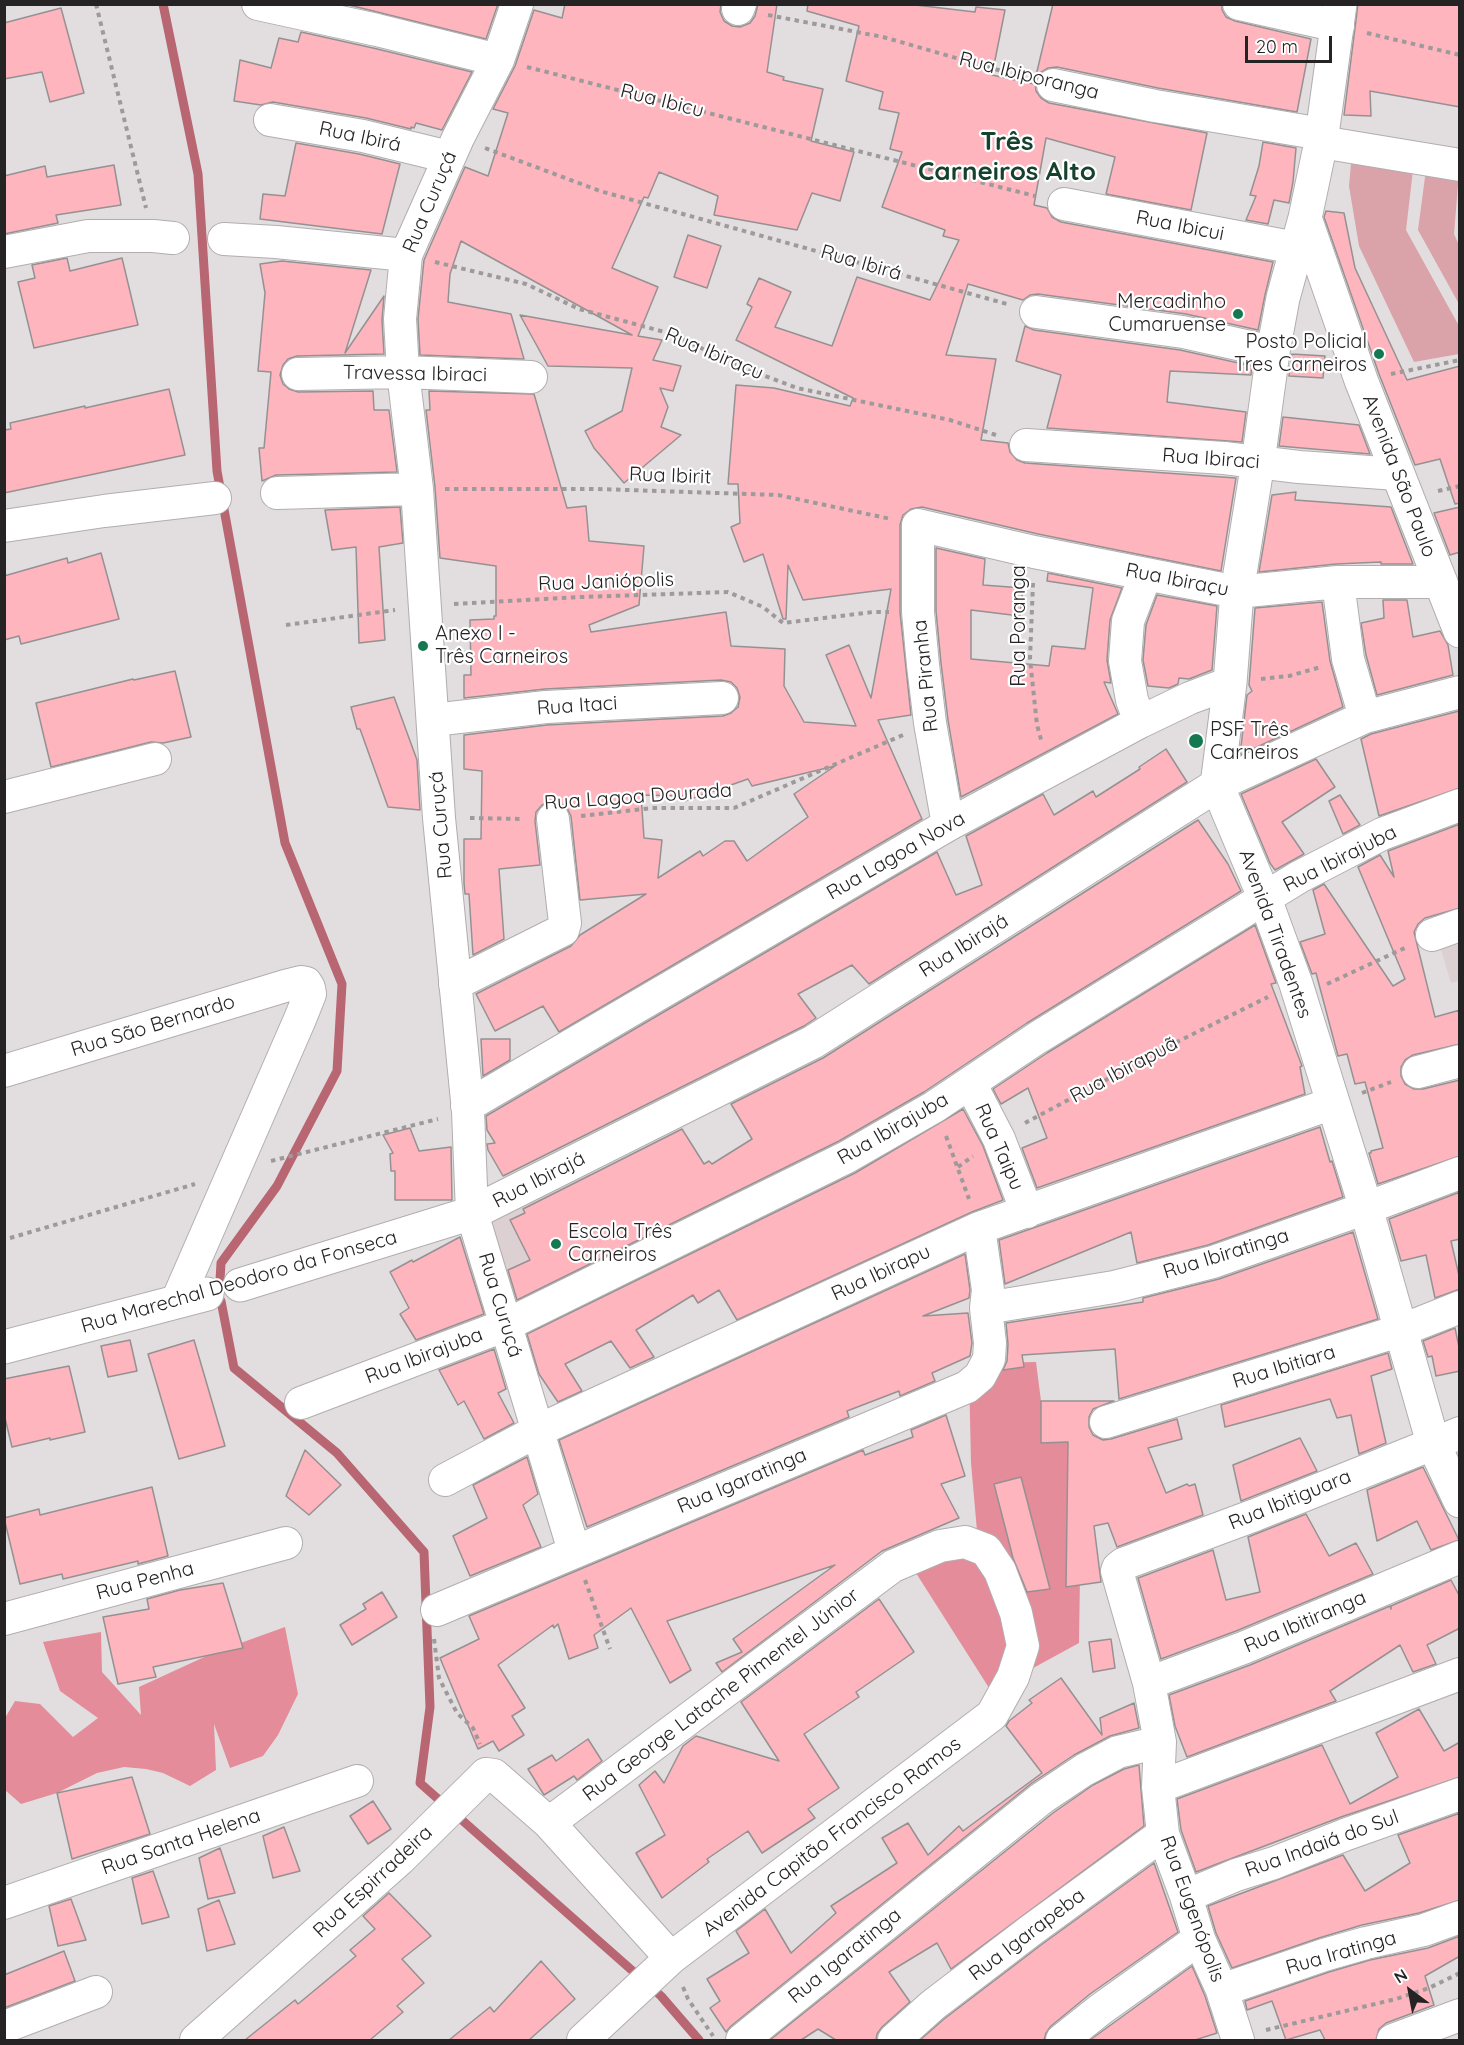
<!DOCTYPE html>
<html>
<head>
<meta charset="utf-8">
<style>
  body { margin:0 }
  #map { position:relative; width:1464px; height:2045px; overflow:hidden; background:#e2dedf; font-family:Quicksand,sans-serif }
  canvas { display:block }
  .frame { position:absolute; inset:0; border:6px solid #252323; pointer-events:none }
  .north { position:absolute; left:1380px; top:1961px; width:60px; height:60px; -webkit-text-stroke:4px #fff; paint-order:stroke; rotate:328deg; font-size:16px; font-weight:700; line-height:24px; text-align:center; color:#252323 }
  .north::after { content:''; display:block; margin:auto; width:21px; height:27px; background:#252323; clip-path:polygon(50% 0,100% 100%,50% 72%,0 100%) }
  .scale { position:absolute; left:1245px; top:36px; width:87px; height:27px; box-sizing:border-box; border:3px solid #252323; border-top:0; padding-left:8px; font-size:18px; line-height:21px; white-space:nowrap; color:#252323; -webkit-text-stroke:4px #fff; paint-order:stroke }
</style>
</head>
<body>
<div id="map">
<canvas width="1464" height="2045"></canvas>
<div class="frame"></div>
<div class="north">N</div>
<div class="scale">20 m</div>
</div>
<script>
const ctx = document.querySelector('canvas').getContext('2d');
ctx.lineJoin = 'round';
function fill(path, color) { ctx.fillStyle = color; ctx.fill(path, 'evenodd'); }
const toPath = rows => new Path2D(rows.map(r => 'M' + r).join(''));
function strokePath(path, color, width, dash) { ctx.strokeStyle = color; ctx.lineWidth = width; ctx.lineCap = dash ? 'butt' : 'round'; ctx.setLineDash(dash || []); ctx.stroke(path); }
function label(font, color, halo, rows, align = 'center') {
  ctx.font = font + ' Quicksand,sans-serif'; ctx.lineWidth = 4.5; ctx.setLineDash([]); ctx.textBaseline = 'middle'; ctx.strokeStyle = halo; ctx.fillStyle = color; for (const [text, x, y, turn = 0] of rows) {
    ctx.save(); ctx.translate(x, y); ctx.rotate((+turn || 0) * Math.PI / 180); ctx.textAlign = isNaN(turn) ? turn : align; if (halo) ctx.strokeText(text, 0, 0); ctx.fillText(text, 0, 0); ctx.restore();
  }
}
fill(toPath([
  [1459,934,1459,981,1451,983,1438,940],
  [589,1173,624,1260,512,1305,490,1228,494,1219]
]), '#ddd0d2');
fill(toPath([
  [1352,153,1413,170,1406,230,1459,326,1459,354,1414,362,1359,246,1349,186],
  [1427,162,1459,172,1454,234,1459,245,1459,304,1418,230]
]), '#daa2a9');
fill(toPath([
  [1036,1362,1041,1401,1082,1438,1079,1643,991,1691,909,1562,977,1531,971,1463,969,1373,988,1363],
  [285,1627,298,1694,278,1735,263,1756,230,1768,214,1724,216,1770,190,1786,163,1773,146,1769,124,1767,97,1773,57,1793,21,1804,5,1790,5,1718,15,1701,40,1704,73,1737,98,1718,60,1691,43,1642,101,1632,102,1672,141,1715,139,1687,213,1653]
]), '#e48c99');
strokePath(toPath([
  [163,4,198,174,217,471,285,843,342,984,337,1071,277,1186,221,1263,220,1280],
  [221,1301,234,1368,337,1453,424,1552,430,1707,420,1783,661,1996,699,2040]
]), '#b96673', 9);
const building = toPath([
  [345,4,498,4,486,39,345,4],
  [565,4,721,4,720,12,724,21,732,26,740,27,750,23,755,16,758,4,777,4,767,72,784,77,783,80,823,89,811,141,854,152,840,201,812,193,797,230,714,215,718,196,659,172,648,198,644,197,612,268,658,287,638,336,662,340,653,360,681,366,673,391,660,388,668,407,661,427,681,435,624,483,594,448,585,431,622,411,632,368,548,366,520,315,632,335,461,241,450,274,448,302,511,314,524,359,420,355,418,319,424,260,465,167,488,176,508,113,493,109,515,66,534,10,562,18,565,4],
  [808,4,907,4,975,12,976,7,1005,10,992,75,1034,84,1053,4,1222,4,1222,10,1226,17,1235,21,1311,39,1297,112,1158,88,1057,67,1048,68,1040,73,1035,82,1036,91,1041,98,1049,103,1207,133,1191,210,1106,194,1115,157,1046,138,1034,205,1047,208,1052,217,1061,222,1273,262,1265,295,1258,330,1186,314,1038,294,1030,295,1023,300,968,284,946,355,996,359,981,440,1008,443,1010,452,1017,460,1025,463,1236,478,1221,571,1038,534,922,507,911,509,903,515,900,525,900,612,911,715,878,720,922,819,559,1032,543,1006,495,1031,476,994,571,946,580,935,646,894,580,900,571,816,567,808,561,803,550,801,542,805,536,812,535,821,540,865,499,869,504,939,473,955,469,894,465,894,464,883,464,839,481,839,482,771,464,769,464,735,547,725,723,716,731,713,738,707,740,697,737,688,731,682,721,680,545,689,464,698,464,675,471,675,470,620,494,619,494,616,496,616,496,566,440,558,435,487,426,410,430,410,429,391,534,394,567,508,586,506,589,541,644,546,639,605,589,625,591,632,726,612,731,646,785,649,784,686,804,722,856,726,826,655,849,645,871,698,891,589,803,600,788,565,786,619,783,619,763,554,744,562,731,527,740,523,738,484,728,484,736,385,774,388,850,406,853,398,736,340,752,307,747,304,759,278,791,292,775,327,832,346,857,277,930,300,959,240,943,236,945,230,882,207,902,152,890,149,899,113,879,109,883,92,846,81,859,26,807,11,808,4],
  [835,766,794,794,808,817,747,861,734,841,725,841,703,856,700,851,658,878,662,840,644,838,641,795,684,796,685,801,748,779,752,786,835,766],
  [1358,4,1460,4,1460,107,1370,91,1371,116,1344,115,1358,4],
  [61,8,84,93,50,102,42,72,4,79,4,23,61,8],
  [301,32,373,48,472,72,442,130,416,123,414,128,411,127,411,129,366,118,273,102,261,105,234,101,240,60,271,68,279,38,298,42,301,32],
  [1263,142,1296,148,1293,182,1289,203,1274,200,1268,224,1246,220,1256,196,1250,195,1259,166,1263,142],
  [296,143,359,154,400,164,382,234,260,219,263,194,285,196,296,143],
  [114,165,121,205,56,215,58,223,4,234,4,176,45,166,47,177,114,165],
  [1326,211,1344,213,1355,268,1407,380,1460,366,1460,503,1455,504,1440,459,1415,465,1379,374,1324,217,1326,211],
  [688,235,721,246,707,288,674,277,688,235],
  [67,258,70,271,122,258,138,325,34,348,18,282,35,278,32,265,67,258],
  [282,261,371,270,345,353,384,296,382,320,384,354,297,356,288,359,283,365,280,375,283,384,289,389,298,392,373,391,374,410,389,410,397,472,276,475,262,481,259,448,264,448,271,372,258,371,265,293,260,264,282,261],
  [1025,326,1034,330,1180,350,1252,366,1251,375,1170,371,1167,402,1246,412,1242,442,1047,428,1061,375,1016,361,1025,326],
  [1292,354,1325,356,1323,378,1289,376,1292,354],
  [169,389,185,455,4,493,4,430,11,429,10,423,85,406,85,408,169,389],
  [1283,417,1359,425,1370,454,1279,446,1283,417],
  [1296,492,1295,500,1391,507,1413,564,1381,564,1381,562,1336,564,1259,572,1272,495,1296,492],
  [400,507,403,543,379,547,385,640,359,643,356,547,332,550,325,510,400,507],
  [1460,507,1460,552,1450,555,1434,513,1460,507],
  [936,548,985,559,983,585,1023,588,1020,616,971,610,971,659,1049,666,1052,646,1085,649,1093,588,1047,581,1048,573,1122,588,1110,620,1107,660,1111,683,1104,682,1118,714,961,797,948,720,941,663,936,611,936,548],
  [101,553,119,619,21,644,19,636,4,640,4,576,67,558,68,563,101,553],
  [1157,595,1217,606,1212,670,1189,679,1179,678,1178,684,1169,688,1148,686,1143,660,1146,625,1157,595],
  [1383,600,1407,600,1413,637,1440,631,1448,645,1453,675,1377,695,1366,655,1361,623,1384,618,1383,600],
  [1322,602,1330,661,1343,707,1240,755,1247,695,1252,691,1249,685,1255,608,1322,602],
  [175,671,191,737,163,743,151,742,51,767,36,703,133,679,134,680,175,671],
  [394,697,417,760,420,810,388,807,360,729,357,729,351,707,394,697],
  [1459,711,1460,788,1379,816,1361,739,1371,734,1459,711],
  [1166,749,1187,782,869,984,852,965,798,994,816,1018,804,1026,503,1176,488,1150,487,1144,495,1143,487,1130,486,1116,937,852,956,895,982,885,966,836,1043,794,1054,815,1093,791,1096,797,1140,769,1139,767,1166,749],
  [1316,759,1335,787,1282,822,1304,854,1275,870,1270,863,1241,794,1316,759],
  [1340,795,1360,825,1343,834,1329,801,1340,795],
  [1198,820,1228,864,1241,891,1027,1023,924,1092,839,1141,517,1300,508,1270,530,1260,510,1220,525,1213,523,1209,682,1129,704,1164,709,1161,712,1164,752,1139,731,1104,823,1058,1198,820],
  [1460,824,1460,908,1425,918,1418,924,1414,932,1435,1017,1460,1010,1460,1044,1413,1055,1405,1060,1401,1067,1401,1076,1405,1084,1414,1089,1423,1089,1460,1080,1460,1156,1378,1184,1369,1153,1371,1153,1371,1151,1383,1148,1365,1082,1355,1084,1347,1054,1338,1056,1316,973,1312,974,1300,942,1325,934,1313,890,1324,884,1393,986,1405,979,1358,867,1380,855,1394,877,1388,851,1460,824],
  [1255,925,1276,983,1271,984,1302,1066,1300,1067,1305,1094,1037,1188,1022,1148,1047,1138,1028,1088,1001,1104,993,1089,1047,1053,1255,925],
  [481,1039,510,1039,510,1060,483,1076,481,1039],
  [963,1109,983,1146,1003,1200,972,1212,737,1320,719,1290,698,1303,693,1295,636,1330,654,1357,630,1368,611,1341,565,1364,582,1391,558,1402,539,1374,527,1334,855,1173,963,1109],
  [1320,1127,1330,1162,1332,1161,1343,1197,1208,1245,1137,1263,1131,1232,1005,1284,999,1240,1320,1127],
  [410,1128,419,1151,451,1147,452,1200,395,1200,395,1171,391,1171,390,1154,393,1153,383,1135,410,1128],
  [1460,1192,1460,1239,1451,1241,1460,1280,1460,1289,1435,1298,1426,1255,1401,1261,1389,1219,1460,1192],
  [1353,1232,1378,1319,1119,1399,1115,1349,1022,1355,1024,1367,1003,1370,1007,1361,1008,1344,1006,1323,1143,1302,1143,1298,1219,1279,1353,1232],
  [460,1237,484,1314,416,1340,400,1314,409,1308,390,1272,412,1260,413,1262,460,1237],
  [965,1254,970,1290,969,1298,923,1316,968,1313,972,1343,970,1356,932,1373,935,1381,900,1396,899,1391,847,1411,849,1417,587,1527,559,1440,965,1254],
  [1455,1328,1460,1352,1460,1371,1436,1376,1432,1356,1428,1357,1423,1341,1455,1328],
  [130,1340,137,1371,108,1377,101,1346,130,1340],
  [194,1340,225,1446,179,1459,148,1354,194,1340],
  [494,1349,506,1389,498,1393,514,1423,484,1439,464,1401,458,1405,439,1370,494,1349],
  [1388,1353,1392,1369,1371,1376,1386,1443,1359,1454,1351,1415,1337,1418,1330,1399,1225,1427,1221,1405,1388,1353],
  [69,1366,85,1432,50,1440,50,1438,12,1447,4,1414,4,1379,69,1366],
  [1041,1401,1114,1401,1093,1409,1089,1417,1089,1427,1093,1435,1103,1440,1111,1439,1177,1419,1182,1439,1148,1448,1166,1493,1187,1484,1189,1486,1195,1484,1203,1515,1117,1547,1108,1523,1094,1526,1101,1582,1066,1587,1068,1442,1041,1443,1041,1401],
  [946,1415,965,1476,941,1484,959,1518,882,1551,722,1672,716,1663,742,1652,733,1639,835,1565,667,1621,691,1670,670,1683,631,1608,594,1635,598,1648,569,1659,558,1624,554,1628,553,1625,498,1665,525,1708,512,1716,524,1735,499,1751,493,1741,478,1749,440,1658,479,1639,469,1616,863,1450,865,1455,913,1437,911,1430,946,1415],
  [1300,1438,1317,1471,1241,1501,1233,1465,1300,1438],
  [305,1450,341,1485,309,1515,286,1496,305,1450],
  [527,1457,538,1494,523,1505,541,1547,470,1576,453,1536,487,1518,473,1485,527,1457],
  [1423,1467,1459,1540,1431,1550,1417,1521,1377,1541,1367,1490,1423,1467],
  [1021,1477,1050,1589,1027,1592,1013,1558,994,1484,1021,1477],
  [152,1487,168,1556,138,1564,138,1561,63,1579,62,1574,20,1584,4,1518,39,1509,40,1515,152,1487],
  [1306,1514,1329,1556,1356,1543,1373,1574,1236,1631,1161,1659,1138,1578,1213,1550,1226,1600,1260,1592,1248,1537,1306,1514],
  [1451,1580,1460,1597,1460,1628,1427,1645,1436,1664,1413,1672,1400,1645,1330,1691,1336,1701,1187,1757,1175,1726,1169,1695,1250,1665,1390,1606,1391,1609,1391,1606,1400,1602,1451,1580],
  [223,1583,243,1648,153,1667,156,1677,118,1684,103,1617,149,1609,147,1599,180,1590,223,1583],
  [382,1592,397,1617,352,1645,340,1625,366,1609,363,1604,382,1592],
  [879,1599,914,1652,856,1692,859,1697,804,1734,839,1788,808,1809,815,1818,762,1853,748,1831,707,1859,709,1862,662,1898,636,1853,665,1835,639,1785,655,1771,664,1783,683,1746,696,1736,779,1761,741,1702,879,1599],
  [1111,1639,1115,1668,1093,1672,1089,1642,1111,1639],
  [1061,1678,1102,1735,1100,1718,1134,1703,1139,1728,1110,1736,1074,1755,1032,1783,731,2026,726,2032,710,2008,720,2001,707,1979,749,1953,736,1931,765,1909,791,1953,836,1913,831,1906,897,1863,882,1838,908,1823,928,1855,959,1826,963,1831,1042,1773,1006,1726,1009,1721,1032,1703,1029,1700,1061,1678],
  [1419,1709,1444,1751,1460,1742,1460,1777,1341,1817,1196,1872,1181,1830,1177,1799,1322,1745,1350,1804,1398,1777,1376,1733,1419,1709],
  [588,1739,602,1761,577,1780,574,1776,544,1795,528,1769,552,1755,556,1761,588,1739],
  [1139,1765,1144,1826,951,1969,937,1943,889,1972,910,2002,882,2027,877,2034,876,2040,836,2040,818,2029,801,2040,770,2040,1053,1813,1093,1785,1124,1769,1139,1765],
  [132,1777,150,1834,72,1859,57,1793,132,1777],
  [373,1801,391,1829,368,1844,350,1816,373,1801],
  [1460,1813,1460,1900,1419,1913,1362,1925,1319,1938,1232,1968,1216,1933,1208,1906,1343,1855,1365,1891,1410,1863,1398,1835,1460,1813],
  [284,1827,300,1871,273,1878,263,1836,284,1827],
  [220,1848,235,1893,208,1899,199,1858,220,1848],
  [1154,1863,1178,1932,1090,1994,1051,2026,1046,2033,1044,2040,920,2040,944,2019,1041,1945,1154,1863],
  [153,1871,169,1917,142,1924,132,1878,153,1871],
  [389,1893,431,1936,402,1959,424,1983,397,2006,403,2012,370,2040,245,2040,295,2000,298,2004,356,1956,350,1950,375,1929,363,1916,389,1893],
  [71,1899,86,1940,58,1946,49,1906,71,1899],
  [219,1900,235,1944,207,1951,198,1909,219,1900],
  [1460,1936,1460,1956,1425,1976,1434,2005,1386,2023,1379,2029,1376,2040,1325,2040,1320,2030,1286,2040,1272,2001,1247,2010,1245,2001,1329,1972,1370,1960,1428,1948,1460,1936],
  [64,1951,75,1981,4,2008,4,1975,64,1951],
  [541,1961,575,1999,529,2040,449,2040,490,2007,494,2012,541,1961],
  [1192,1966,1205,1996,1217,2033,1195,2040,1090,2040,1192,1966]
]);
fill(building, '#feb5be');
strokePath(building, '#959192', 1.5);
const street = toPath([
  [258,4,377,30,498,60],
  [517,4,498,60,458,138,406,255,400,319,403,372,417,489,439,818,468,1111,472,1213,574,1551],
  [1239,4,1338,26],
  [738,9,740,4],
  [1053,85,1155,106,1322,134],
  [270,120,363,136,449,157],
  [1321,142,1460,165],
  [1064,204,1296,248],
  [224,239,276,242,406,255],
  [4,252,88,236,153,236,173,238],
  [1036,312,1183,332,1273,352],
  [298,374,403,372,531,377],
  [1026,445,1224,458,1299,467,1397,474],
  [277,493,417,489],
  [4,526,104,511,215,498],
  [1338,582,1348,659,1365,717],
  [433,720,546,707,722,698],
  [1140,722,1132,700,1125,661,1128,621,1146,574],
  [1217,785,1365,717,1460,692],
  [4,797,155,759],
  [948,825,930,723,923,665,918,612,918,525,1034,552,1237,592,1338,582,1441,582],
  [1432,935,1460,925],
  [455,984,563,930,565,923,553,819],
  [4,1071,285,986,301,982,306,983,309,988,310,994,300,1019,177,1301],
  [1418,1072,1460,1061],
  [970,1083,999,1139,1027,1212],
  [467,1106,948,825,1140,722,1190,698,1230,683],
  [986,1308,1114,1287,1213,1262,1366,1208,1460,1173],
  [301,1403,506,1325,847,1157,934,1107,1037,1038,1299,877,1382,834,1460,805],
  [1106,1422,1402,1330,1460,1307],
  [445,1480,539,1430,979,1228,1333,1103],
  [437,1610,967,1387,980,1376,989,1359,990,1343,986,1308,988,1290,979,1228],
  [4,1619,286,1543],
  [1149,1683,1243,1648,1460,1557],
  [1158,1787,1460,1674],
  [549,1823,893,1566,940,1546,965,1542,986,1550,1000,1571,1016,1613,1023,1646,1013,1677,992,1715,671,1958,583,2040],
  [1186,1896,1236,1875,1274,1863,1347,1834,1460,1794],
  [4,1903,357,1781],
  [1222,1990,1324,1955,1366,1943,1424,1930,1460,1917],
  [4,2027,96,1992],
  [196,2040,400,1859,486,1774,494,1775,549,1823,671,1958],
  [742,2040,1042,1798,1084,1770,1118,1752,1160,1742],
  [894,2040,933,2005,1030,1931,1163,1834],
  [1062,2040,1101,2009,1199,1939],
  [1238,2040,1222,1990,1199,1939,1186,1896,1163,1834,1158,1787,1160,1742,1149,1683,1117,1571,1118,1568,1123,1564,1255,1515,1460,1433],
  [1393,2040,1460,2015]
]);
const secondary = toPath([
  [1340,4,1321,142,1305,218,1283,298,1273,352,1258,462,1237,592,1230,683,1217,785,1265,899,1296,984,1366,1208,1433,1443,1460,1501],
  [1305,218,1361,380,1460,631],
  [240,1285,472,1213,813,1042,1217,785],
  [4,1347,207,1294]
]);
strokePath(street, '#b2aeaf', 34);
strokePath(secondary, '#b2aeaf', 35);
strokePath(toPath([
  [96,4,146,208],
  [768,15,883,37,1026,78],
  [1367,33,1460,55],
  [527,67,1035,196],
  [485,148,600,191,1007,304],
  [435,262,526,284,579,309,672,334,736,365,797,388,950,420,999,436],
  [1391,374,1460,360],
  [445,489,598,489,778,495,891,519],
  [1438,491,1460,486],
  [1033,583,1030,659,1037,725,1042,743],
  [454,604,582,597,728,592,763,607,783,623,873,612,889,612],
  [286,625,395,610],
  [1261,679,1289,676,1321,667],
  [581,816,652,808,734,808,903,735],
  [470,818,522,819],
  [1327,984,1407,947],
  [1362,1093,1391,1082],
  [1025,1123,1177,1042,1268,997],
  [946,1136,969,1199],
  [271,1161,438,1119],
  [958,1167,973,1156],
  [10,1238,195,1184],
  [585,1580,610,1649],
  [434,1639,439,1678,457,1713,473,1728,480,1744],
  [683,1987,688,1999,713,2036],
  [1266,2030,1396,1999,1429,1988,1460,1973]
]), '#9e9a9b', 4, [4.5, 4.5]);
strokePath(street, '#fff', 32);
strokePath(secondary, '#fff', 33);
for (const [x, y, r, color] of [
  [1238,314,6,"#147850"],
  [1379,354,6,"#147850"],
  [423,646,6,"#147850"],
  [1196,741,8,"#147850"],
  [556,1244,6,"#147850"]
]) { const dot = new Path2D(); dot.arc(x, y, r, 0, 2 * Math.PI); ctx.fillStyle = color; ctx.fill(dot); strokePath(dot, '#fff', 2); }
label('20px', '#252323', '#fff', [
  ["Rua Ibiporanga",1029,76,14],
  ["Rua Ibicu",662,101,14],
  ["Rua Ibirá",360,137,12],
  ["Rua Curuçá",430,202,-67],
  ["Rua Ibicui",1180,226,11],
  ["Rua Ibirá",861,263,16],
  ["Rua Ibiraçu",714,354,23],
  ["Travessa Ibiraci",415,374,1],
  ["Rua Ibiraci",1211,459,4],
  ["Rua Ibirit",670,476,2],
  ["Avenida São Paulo",1399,476,69],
  ["Rua Ibiraçu",1177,580,11],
  ["Rua Janiópolis",606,582,-2],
  ["Rua Poranga",1019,626,-90],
  ["Rua Piranha",926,676,-96],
  ["Rua Itaci",577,706,-4],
  ["Rua Lagoa Dourada",638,797,-4],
  ["Rua Curuçá",441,825,-95],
  ["Rua Lagoa Nova",896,856,-30],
  ["Rua Ibirajuba",1340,859,-27],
  ["Avenida Tiradentes",1275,934,70],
  ["Rua Ibirajá",964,946,-32],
  ["Rua São Bernardo",153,1026,-17],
  ["Rua Ibirapuã",1124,1070,-28],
  ["Rua Ibirajuba",893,1129,-30],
  ["Rua Taipu",999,1147,66],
  ["Rua Ibirajá",539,1180,-27],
  ["Rua Ibiratinga",1226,1254,-17],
  ["Rua Ibirapu",881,1273,-25],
  ["Rua Marechal Deodoro da Fonseca",239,1282,-16],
  ["Rua Curuçá",500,1305,73],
  ["Rua Ibirajuba",424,1356,-21],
  ["Rua Ibitiara",1284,1367,-17],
  ["Rua Igaratinga",742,1481,-23],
  ["Rua Ibitiguara",1290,1500,-22],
  ["Rua Penha",145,1581,-15],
  ["Rua Ibitiranga",1305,1622,-23],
  ["Rua George Latache Pimentel Júnior",721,1695,-37],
  ["Avenida Capitão Francisco Ramos",832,1837,-37],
  ["Rua Santa Helena",181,1842,-19],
  ["Rua Indaiá do Sul",1322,1844,-20],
  ["Rua Espirradeira",373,1882,-43],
  ["Rua Eugenópolis",1192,1909,70],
  ["Rua Igarapeba",1027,1935,-37],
  ["Rua Iratinga",1341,1953,-16],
  ["Rua Igaratinga",845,1956,-39]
]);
label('20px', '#252323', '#fff', [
  ["Mercadinho",1226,302,"right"],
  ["Cumaruense",1226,325,"right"],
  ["Posto Policial",1367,342,"right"],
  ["Tres Carneiros",1367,365,"right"],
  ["Anexo I -",435,634],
  ["Três Carneiros",435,657],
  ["PSF Três",1210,730],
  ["Carneiros",1210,753],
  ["Escola Três",568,1232],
  ["Carneiros",568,1255]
], 'left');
label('bold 26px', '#16412d', '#fff', [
  ["Três",1007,142],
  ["Carneiros Alto",1007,172]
]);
</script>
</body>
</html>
